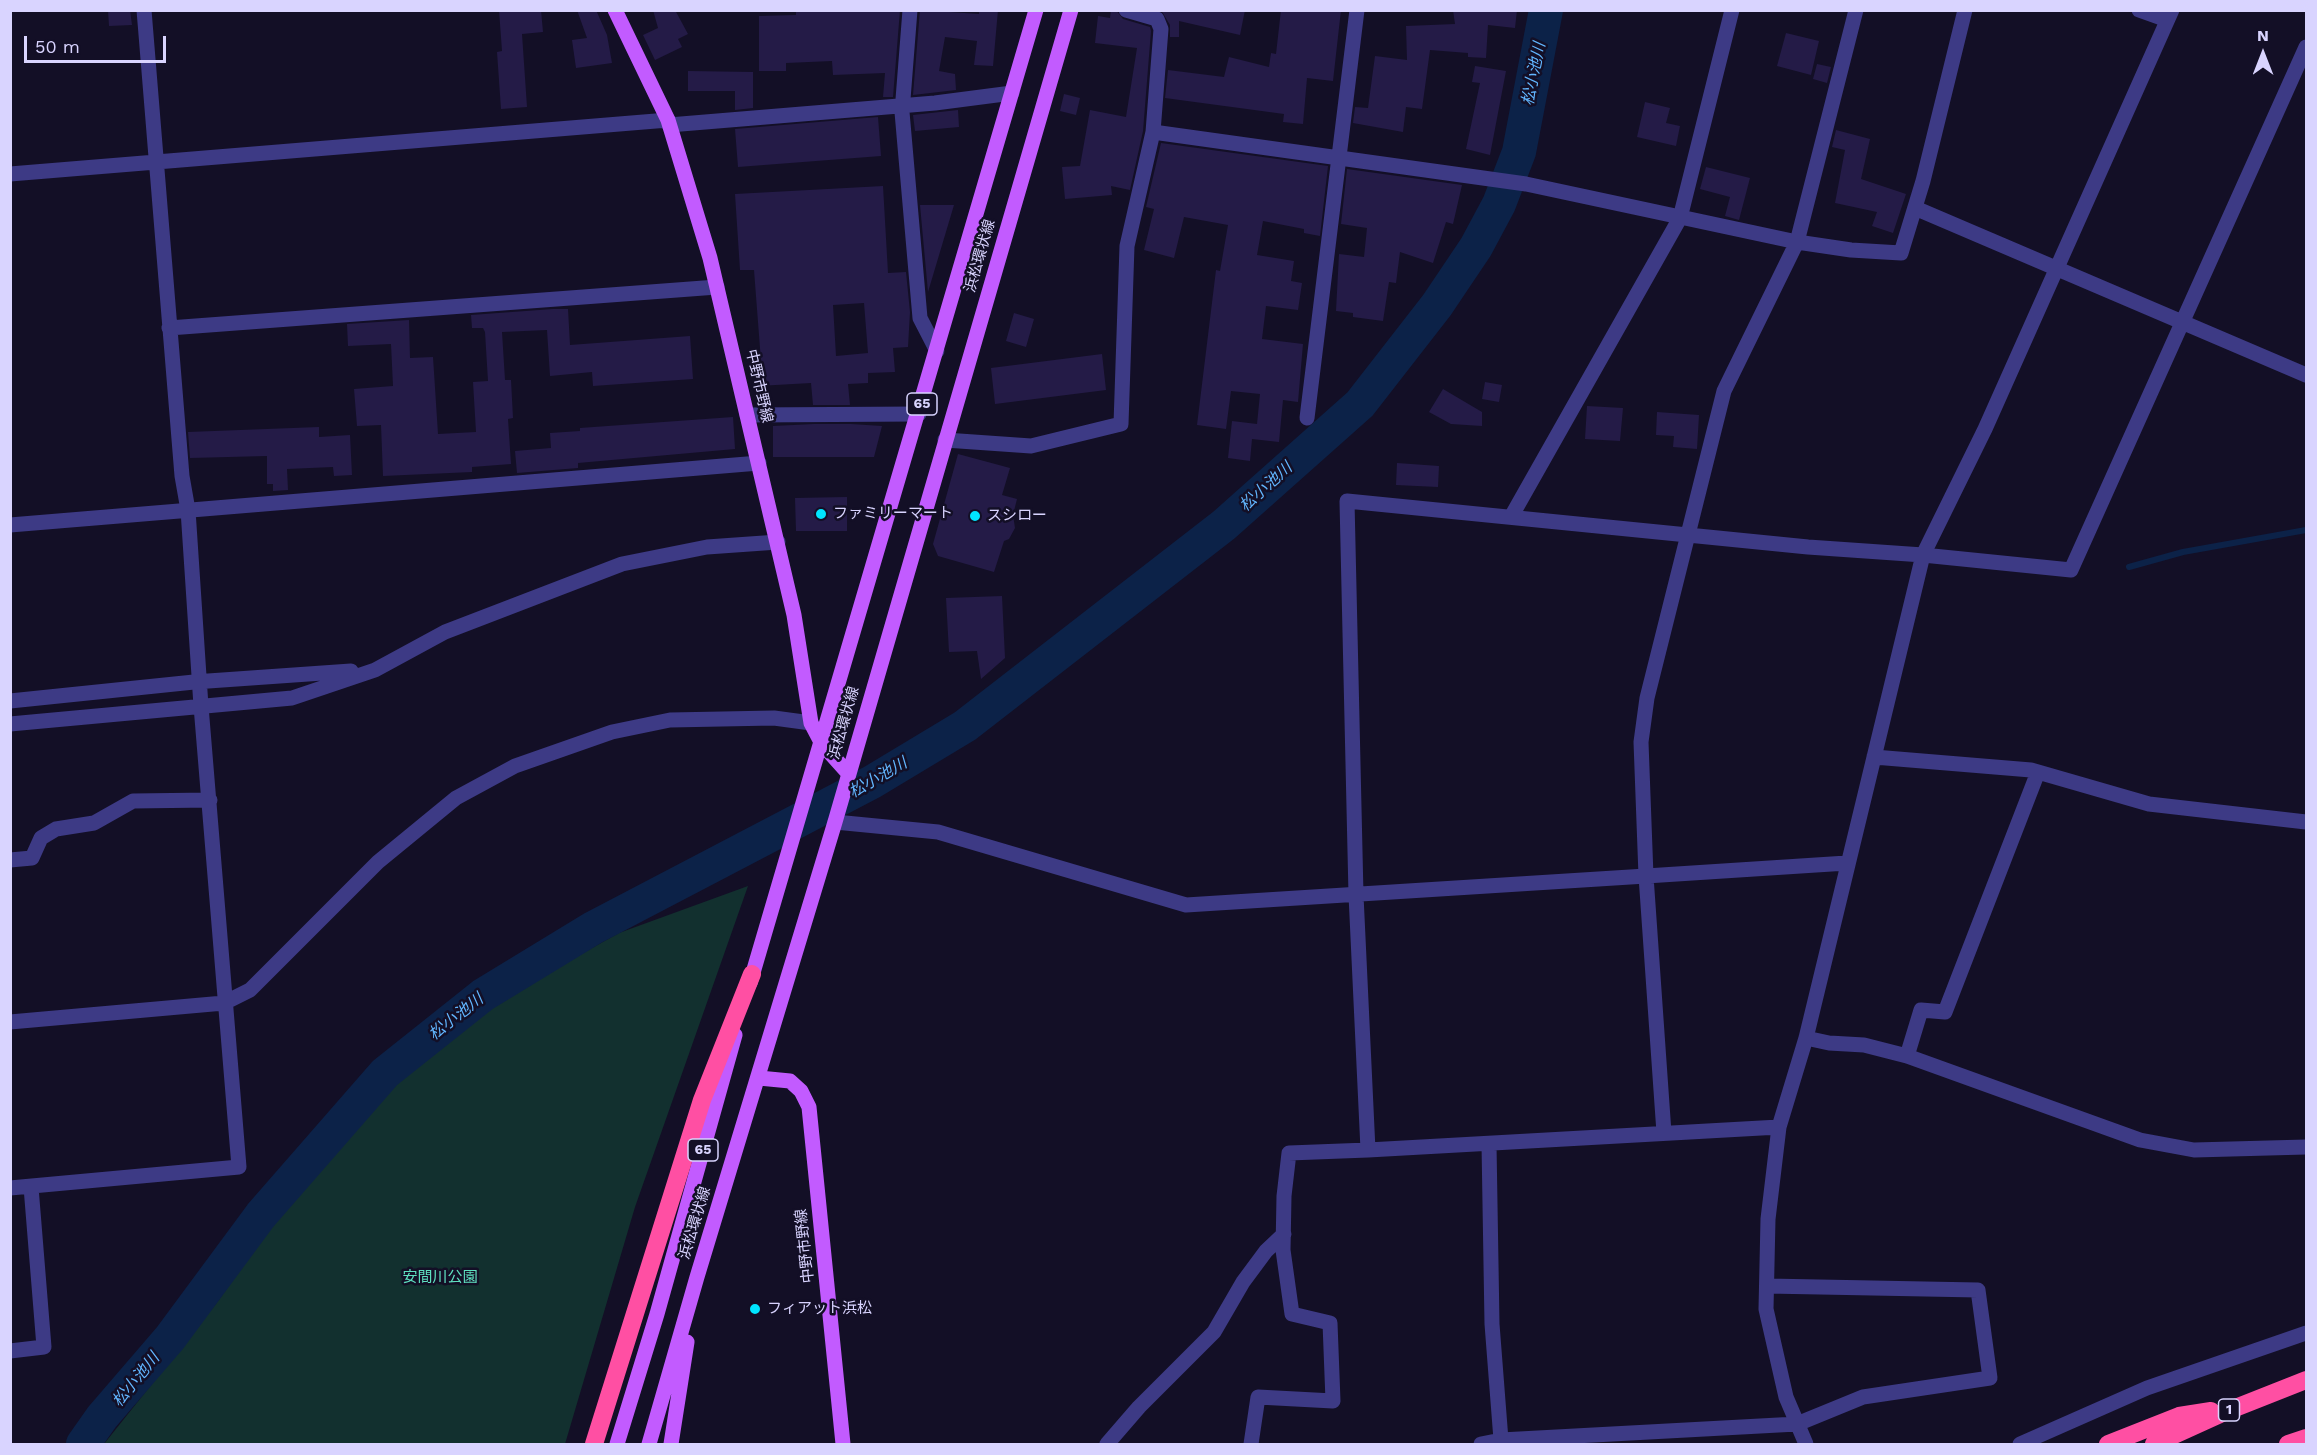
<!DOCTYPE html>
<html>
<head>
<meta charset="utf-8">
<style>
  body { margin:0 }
  #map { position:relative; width:2317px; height:1455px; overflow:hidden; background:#130f26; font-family:"Work Sans",sans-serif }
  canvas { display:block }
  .frame { position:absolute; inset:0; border:12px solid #d9d4ff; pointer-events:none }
  .north { position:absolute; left:2233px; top:24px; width:60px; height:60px; -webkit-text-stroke:4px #130f26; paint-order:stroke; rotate:0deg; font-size:16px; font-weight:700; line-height:24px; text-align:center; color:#d9d4ff }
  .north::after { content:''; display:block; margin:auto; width:21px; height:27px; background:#d9d4ff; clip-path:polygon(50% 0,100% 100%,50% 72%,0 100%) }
  .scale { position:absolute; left:24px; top:36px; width:142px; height:27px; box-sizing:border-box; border:3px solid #d9d4ff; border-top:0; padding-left:8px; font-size:18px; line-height:21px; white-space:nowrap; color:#d9d4ff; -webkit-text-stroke:4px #130f26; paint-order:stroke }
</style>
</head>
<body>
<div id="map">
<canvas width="2317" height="1455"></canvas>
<div class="frame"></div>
<div class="north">N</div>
<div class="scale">50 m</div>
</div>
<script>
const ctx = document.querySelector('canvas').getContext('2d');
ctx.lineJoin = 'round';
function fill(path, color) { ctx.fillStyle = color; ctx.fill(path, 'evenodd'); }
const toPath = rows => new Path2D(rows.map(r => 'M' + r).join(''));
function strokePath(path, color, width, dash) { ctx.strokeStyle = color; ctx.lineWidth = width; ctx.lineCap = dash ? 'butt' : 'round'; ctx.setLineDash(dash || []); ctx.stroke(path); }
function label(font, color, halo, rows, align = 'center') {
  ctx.font = font + ' "Work Sans","Noto Sans JP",sans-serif'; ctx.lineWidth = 5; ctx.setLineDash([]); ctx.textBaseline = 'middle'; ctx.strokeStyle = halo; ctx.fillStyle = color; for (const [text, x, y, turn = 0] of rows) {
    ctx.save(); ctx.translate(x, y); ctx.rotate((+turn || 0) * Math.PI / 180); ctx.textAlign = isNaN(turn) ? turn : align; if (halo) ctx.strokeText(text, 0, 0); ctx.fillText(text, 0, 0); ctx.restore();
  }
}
fill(toPath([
  [748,886,635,1207,565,1444,104,1444,215,1305,318,1162,383,1090,453,1031,529,983,619,933]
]), '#12302f');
strokePath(toPath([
  [2129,567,2183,552,2306,530]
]), '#0c2248', 6);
strokePath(toPath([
  [83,1444,102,1417,170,1338,261,1215,385,1073,483,995,593,928,872,782,965,726,1224,525,1360,404,1437,305,1476,247,1499,204,1519,152,1546,10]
]), '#0c2248', 34);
fill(toPath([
  [108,10,130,10,132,25,109,26],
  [499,10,541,10,543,32,522,34,527,107,501,109,497,52,502,51],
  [577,10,596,10,607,35,612,63,576,68,572,40,587,38],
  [653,10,675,10,688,34,678,39,682,47,655,60,643,35,658,28],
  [796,10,900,10,893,97,883,97,885,73,833,75,832,61,786,63,786,71,759,71,759,16,796,15],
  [920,10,979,14,979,10,998,10,993,66,974,65,977,41,945,37,939,71,955,74,956,90,913,95],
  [1111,10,1116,10,1123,19,1150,27,1151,31,1143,131,1130,190,1111,186,1112,195,1065,199,1062,167,1080,166,1090,110,1126,117,1137,48,1095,43,1098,16,1110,18],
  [1161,10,1245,10,1240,35,1179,21,1179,37,1170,37,1170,25],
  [1281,10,1341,10,1333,81,1307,78,1303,124,1283,122,1284,114,1165,98,1168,70,1224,77,1229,57,1269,67,1271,53,1276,54],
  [1453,10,1517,10,1515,28,1488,25,1486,58,1468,57,1468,53,1430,50,1422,109,1406,107,1403,132,1353,123,1355,107,1368,108,1375,56,1407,60,1406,26,1455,24],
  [1786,33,1819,41,1811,75,1777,66],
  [1817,64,1831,67,1827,83,1813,79],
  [1475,66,1506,71,1490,155,1466,149,1480,83,1472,82],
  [688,71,753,72,753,108,735,110,735,91,688,91],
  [1064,94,1080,98,1076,115,1060,111],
  [1645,102,1670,108,1666,123,1680,126,1676,146,1637,137],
  [958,110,959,127,915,131,913,115],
  [878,117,881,156,738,167,735,129],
  [1836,130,1870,139,1861,179,1906,194,1893,233,1872,226,1877,212,1835,203,1845,150,1832,147],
  [1161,143,1328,166,1320,236,1304,233,1304,229,1263,221,1257,255,1294,261,1291,281,1302,283,1298,310,1266,306,1262,339,1303,344,1298,402,1283,400,1279,442,1252,439,1250,461,1228,458,1232,421,1257,424,1260,394,1231,391,1226,429,1197,425,1216,270,1220,271,1228,225,1184,217,1174,258,1144,250,1154,209,1146,207],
  [1706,167,1750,178,1739,220,1725,216,1730,197,1700,189],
  [1347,169,1462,185,1453,224,1446,222,1433,263,1400,252,1396,283,1389,282,1383,321,1353,317,1353,313,1336,311,1339,254,1364,257,1367,228,1341,224],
  [883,186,888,273,906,272,910,312,908,347,893,348,895,372,868,373,868,383,848,384,850,405,813,405,811,383,758,386,757,362,761,361,754,270,740,270,735,194],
  [864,303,868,353,836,356,833,305],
  [920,205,954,205,928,292],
  [553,309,568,309,570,345,690,336,693,379,593,386,592,372,550,376,547,330,502,332,505,380,511,380,513,418,508,419,511,464,472,467,472,472,383,476,381,425,357,426,354,389,393,386,391,344,348,346,347,324,409,320,410,358,433,357,438,434,476,432,473,382,488,381,485,332,483,328,472,328,471,315],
  [1014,313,1034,319,1026,347,1006,341],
  [1102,354,1106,390,995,404,991,368],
  [1485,382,1502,385,1499,402,1482,399],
  [1443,389,1482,412,1482,426,1451,424,1429,412],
  [1587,406,1623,408,1620,441,1585,439],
  [1657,412,1699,415,1697,449,1673,447,1674,436,1656,435],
  [733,417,735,449,578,463,578,468,517,473,515,451,551,448,550,433,580,431,580,428],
  [814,424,851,424,882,426,874,457,773,457,773,426],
  [319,427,319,437,350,435,352,475,334,476,333,467,287,469,288,490,273,491,273,484,267,484,267,456,190,458,188,432],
  [958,454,1010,468,1002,495,1017,499,1013,515,1015,528,1009,539,1004,541,994,572,938,556,933,544],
  [1397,463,1439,466,1438,487,1396,485],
  [847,497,847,531,796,531,795,498],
  [1002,596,1005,658,981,679,977,651,949,652,946,598]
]), '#241b47');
strokePath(toPath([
  [910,10,902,112,920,318,937,351],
  [2139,10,2167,20],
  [669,125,935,103,1012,93],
  [1153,132,1526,184,1797,242,1851,250,1901,253,1923,181,1965,10],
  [10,174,668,120],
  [1915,208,2306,375],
  [169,328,717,287],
  [747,415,919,414],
  [1307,418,1357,10],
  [945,440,1031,446,1121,424,1127,246,1153,132,1161,29,1157,19,1126,10],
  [1511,517,1680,218,1732,10],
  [10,525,759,463],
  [10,701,194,682,351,671],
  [10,724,292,698,375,670,445,632,622,564,707,547,778,542],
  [1874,757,2031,770,2149,804,2306,822],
  [835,822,938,832,1186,905,1646,876,1664,1133],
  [10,860,32,858,41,838,56,829,94,823,133,801,210,800],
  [1847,863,1646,876,1641,742,1647,698,1724,391,1797,242,1856,10],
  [10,1022,224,1003,250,990,378,862,456,798,515,766,612,732,670,720,774,718,811,723],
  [1806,1038,1829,1043,1864,1045,1907,1056,2140,1140,2194,1150,2306,1147],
  [1907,1056,1921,1010,1945,1012,2038,772],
  [1779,1127,1368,1150,1356,895,1347,501,1808,547,1923,555,2071,570,2306,47],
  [10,1188,239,1167,201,706,188,510,182,476,144,10],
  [10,1351,44,1347,31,1187],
  [1501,1440,1797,1424,1863,1397,1990,1378,1978,1290,1767,1286],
  [1107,1444,1139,1407,1214,1332,1243,1282,1266,1251,1284,1234],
  [1251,1444,1258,1397,1333,1401,1330,1323,1292,1314,1283,1250,1284,1196,1289,1153,1368,1150],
  [1481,1444,1501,1440,1492,1324,1489,1144],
  [1806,1444,1786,1397,1766,1309,1768,1219,1779,1127,1806,1038,1923,555,1985,429,2172,10],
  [2020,1444,2147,1388,2306,1333]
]), '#3d3a85', 15);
strokePath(toPath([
  [615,10,668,120,710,258,794,615,811,723,822,744,848,773],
  [750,983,1036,10],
  [759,1078,790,1081,801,1091,809,1107,843,1444],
  [617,1444,657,1314,735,1035],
  [649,1444,697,1277,835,822,1071,10],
  [671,1444,687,1342]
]), '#c25bff', 15);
strokePath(toPath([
  [594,1444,702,1100,752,974],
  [2108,1444,2179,1416,2211,1411],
  [2154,1444,2220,1414,2306,1380],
  [2288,1444,2306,1438]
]), '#ff4fa3', 18);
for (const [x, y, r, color] of [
  [821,514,6,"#00e5ff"],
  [975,516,6,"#00e5ff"],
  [755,1309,6,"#00e5ff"]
]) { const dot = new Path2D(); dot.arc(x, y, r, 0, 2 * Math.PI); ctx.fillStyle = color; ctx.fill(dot); strokePath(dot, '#130f26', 2); }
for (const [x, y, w] of [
  [922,404,30],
  [703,1150,30],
  [2229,1410,21]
]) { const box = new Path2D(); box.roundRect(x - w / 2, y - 11, w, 22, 4.5); ctx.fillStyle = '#130f26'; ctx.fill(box); strokePath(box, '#d9d4ff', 1.5); }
label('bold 14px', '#d9d4ff', null, [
  ["65",922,404],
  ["65",703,1150],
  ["1",2229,1410]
]);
label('15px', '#d9d4ff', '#130f26', [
  ["浜松環状線",980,256,-74],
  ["中野市野線",759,386,77],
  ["浜松環状線",844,723,-74],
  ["浜松環状線",695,1223,-73],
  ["中野市野線",805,1246,-96]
]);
label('15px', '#d9d4ff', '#130f26', [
  ["ファミリーマート",833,514],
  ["スシロー",987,516],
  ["フィアット浜松",767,1309]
], 'left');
label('15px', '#5fe0c0', '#130f26', [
  ["安間川公園",440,1278]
]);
label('italic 16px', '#62b6ff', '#130f26', [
  ["松小池川",1534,74,-79],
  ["松小池川",1266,487,-42],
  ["松小池川",878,778,-30],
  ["松小池川",456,1017,-38],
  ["松小池川",136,1380,-51]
]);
</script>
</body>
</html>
